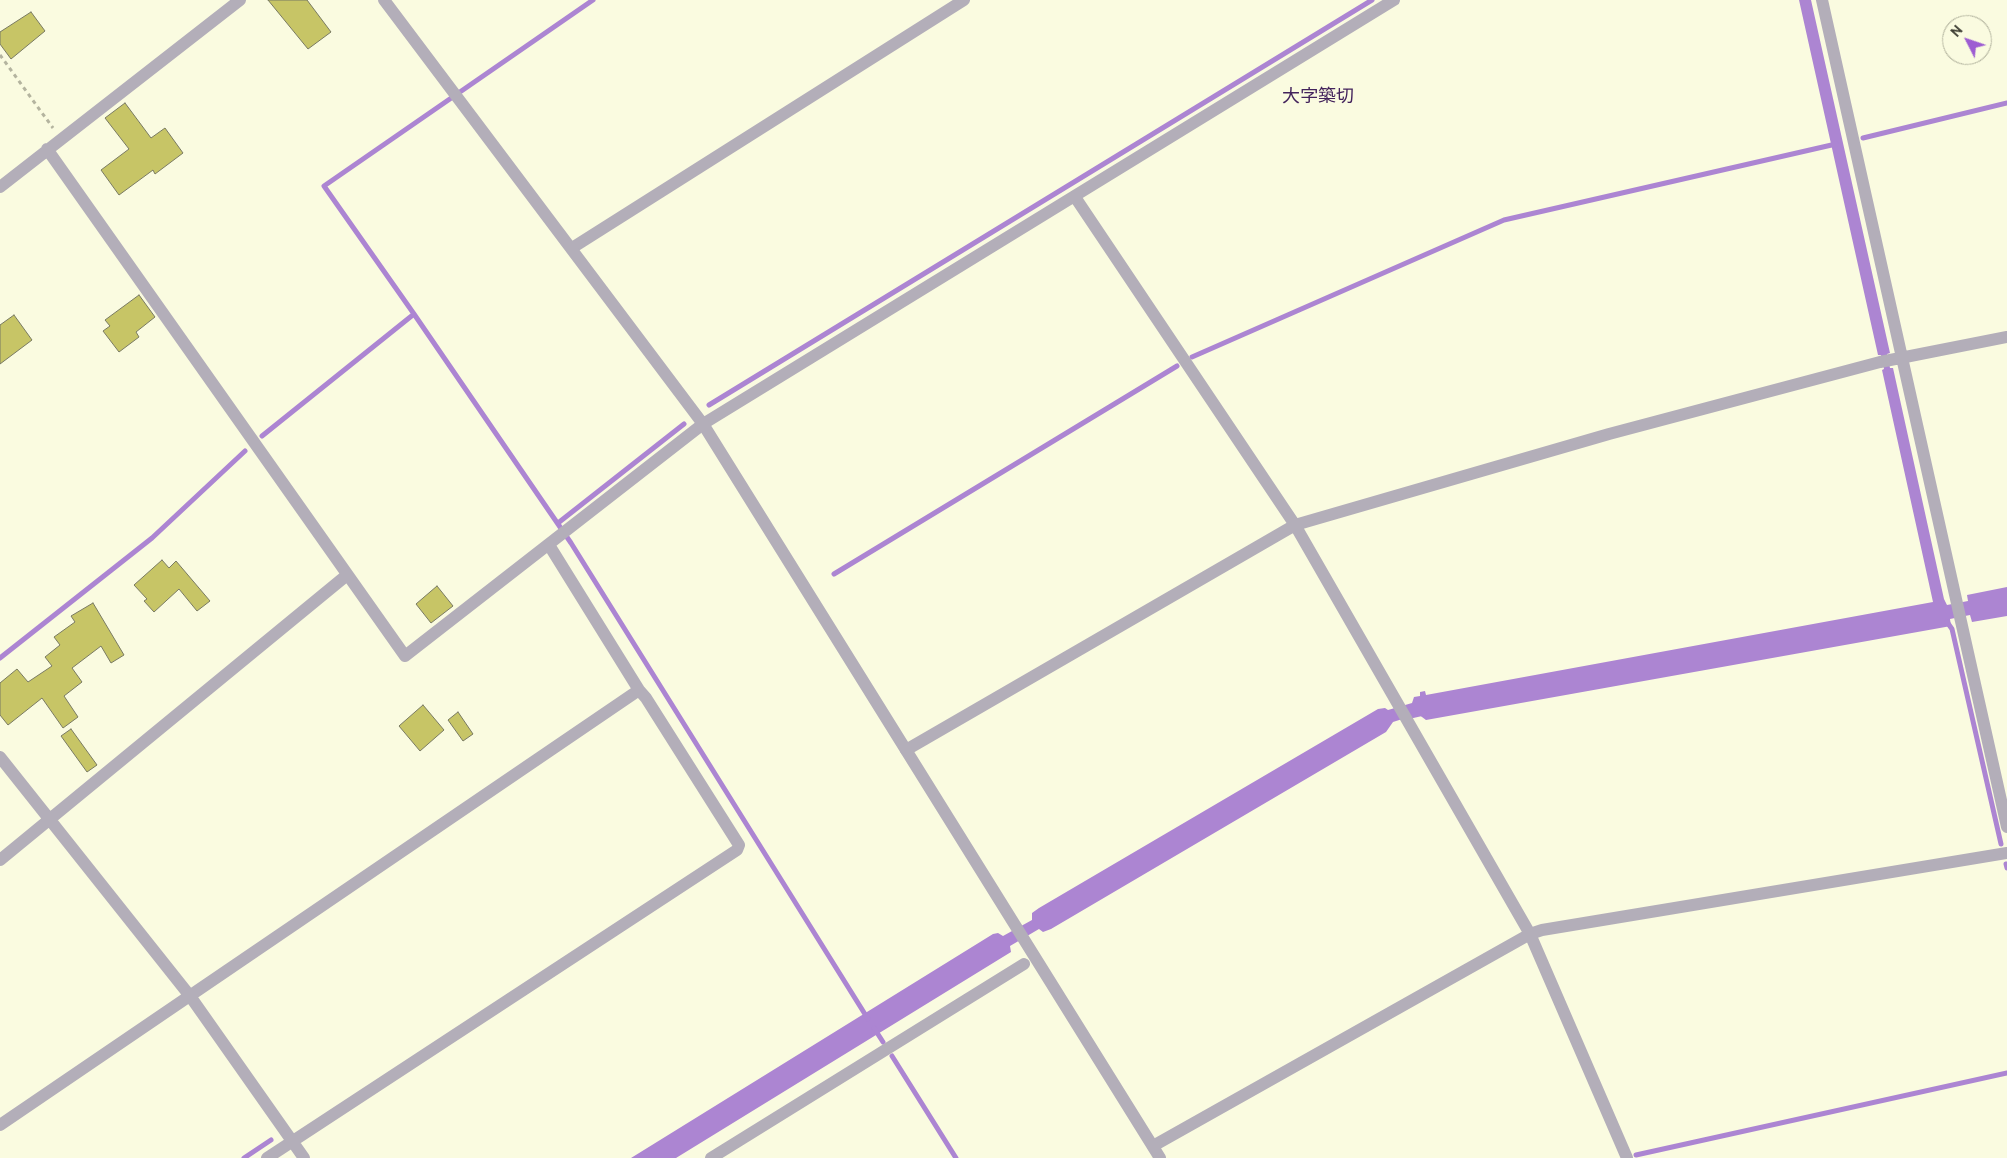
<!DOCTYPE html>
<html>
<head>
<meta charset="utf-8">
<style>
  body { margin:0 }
  #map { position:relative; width:2007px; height:1158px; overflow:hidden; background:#fafbe0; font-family:Cabin,sans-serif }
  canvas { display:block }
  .north { position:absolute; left:1942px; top:15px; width:50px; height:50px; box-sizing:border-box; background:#fafbe0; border:1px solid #aeaf9a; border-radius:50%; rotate:311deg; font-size:14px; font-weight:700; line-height:20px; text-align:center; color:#3c3c31 }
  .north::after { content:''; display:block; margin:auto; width:18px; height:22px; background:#9d5cd2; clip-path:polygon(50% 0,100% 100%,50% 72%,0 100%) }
</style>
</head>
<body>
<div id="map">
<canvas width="2007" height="1158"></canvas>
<div class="north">N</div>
</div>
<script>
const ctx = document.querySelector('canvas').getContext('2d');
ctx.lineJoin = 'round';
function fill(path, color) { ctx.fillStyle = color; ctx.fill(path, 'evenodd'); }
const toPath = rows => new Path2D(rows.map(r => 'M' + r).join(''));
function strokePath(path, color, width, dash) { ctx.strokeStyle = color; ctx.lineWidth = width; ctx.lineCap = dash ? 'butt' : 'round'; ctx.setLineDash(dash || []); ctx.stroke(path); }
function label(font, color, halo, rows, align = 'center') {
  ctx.font = font + ' Cabin,"Noto Sans JP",sans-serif'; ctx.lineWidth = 4.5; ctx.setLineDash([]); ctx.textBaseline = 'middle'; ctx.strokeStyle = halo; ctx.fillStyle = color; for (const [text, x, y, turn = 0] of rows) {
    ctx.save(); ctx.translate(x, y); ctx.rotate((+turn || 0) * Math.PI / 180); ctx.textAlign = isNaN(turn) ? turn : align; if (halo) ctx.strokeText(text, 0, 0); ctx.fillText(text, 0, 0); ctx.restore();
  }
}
fill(toPath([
  [1799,0,1811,0,1890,353,1887,354,1890,368,1893,368,1944,599,1947,605,1968,601,1967,595,2007,587,2007,616,1972,622,1970,615,1950,619,1951,626,1426,720,1418,714,1393,722,1386,732,1051,929,1043,932,1039,929,1010,946,1011,952,676,1158,631,1158,993,934,998,933,1003,936,1032,920,1032,913,1039,908,1378,709,1385,708,1388,710,1412,703,1414,697,1420,696,1420,692,1425,691,1426,695,1933,602,1882,370,1884,369,1881,355,1878,355]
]), '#ac85d2');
strokePath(toPath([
  [1863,138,2007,103],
  [414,314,324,186,593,0],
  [1192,357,1504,220,1836,144],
  [709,405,1372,0],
  [262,436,414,314,571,543,868,1019],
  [558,523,684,424],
  [834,574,1177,366],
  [1947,622,1952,629,2001,844],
  [0,658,152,538,245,451],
  [1406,717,1424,713],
  [2006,864,2007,868],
  [874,1028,883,1042],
  [892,1056,956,1158],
  [1636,1155,2007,1073],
  [244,1158,271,1140]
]), '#ac85d2', 5);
const building = toPath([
  [268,0,307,0,331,32,308,49,268,0],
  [31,12,45,31,11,59,0,44,0,32,31,12],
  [125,103,151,138,165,128,183,153,155,174,153,170,119,195,101,170,129,149,105,118,125,103],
  [139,295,155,317,136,332,139,337,119,352,103,331,110,326,105,320,139,295],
  [14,315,32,340,0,364,0,325,14,315],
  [162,560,169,568,176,561,210,601,197,611,179,589,154,612,144,601,147,599,134,585,162,560],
  [437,586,453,606,431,623,416,604,437,586],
  [93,603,124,655,111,663,101,646,72,668,82,682,64,696,78,717,63,728,42,698,8,725,0,715,0,683,17,669,28,682,52,666,45,657,60,645,54,637,75,622,71,616,93,603],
  [423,705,444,730,420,751,399,726,423,705],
  [458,712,473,734,463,741,448,720,458,712],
  [71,729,97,765,87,772,61,736,71,729]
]);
fill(building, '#c7c566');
strokePath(building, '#797a62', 1);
strokePath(toPath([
  [0,55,53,128]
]), '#b4b49f', 3, [4, 4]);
strokePath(toPath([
  [1822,0,2007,827],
  [47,149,405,656,703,424,1394,0],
  [0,187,240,0],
  [1075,197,1295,525,1530,934,1627,1158],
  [572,248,964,0],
  [906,750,1295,525,1609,434,1880,362,2007,337],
  [0,757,190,996,304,1158],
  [0,860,347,575],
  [0,1125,639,690],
  [1153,1146,1530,934,1542,930,2007,853],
  [267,1158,737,850,739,845,646,698,639,690,549,545],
  [711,1158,1024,964]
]), '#b3aeb9', 12);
strokePath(toPath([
  [384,0,703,424,1160,1158]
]), '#b3aeb9', 12);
label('18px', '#43235c', '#fafbe0', [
  ["大字築切",1318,97]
]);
</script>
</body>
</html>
